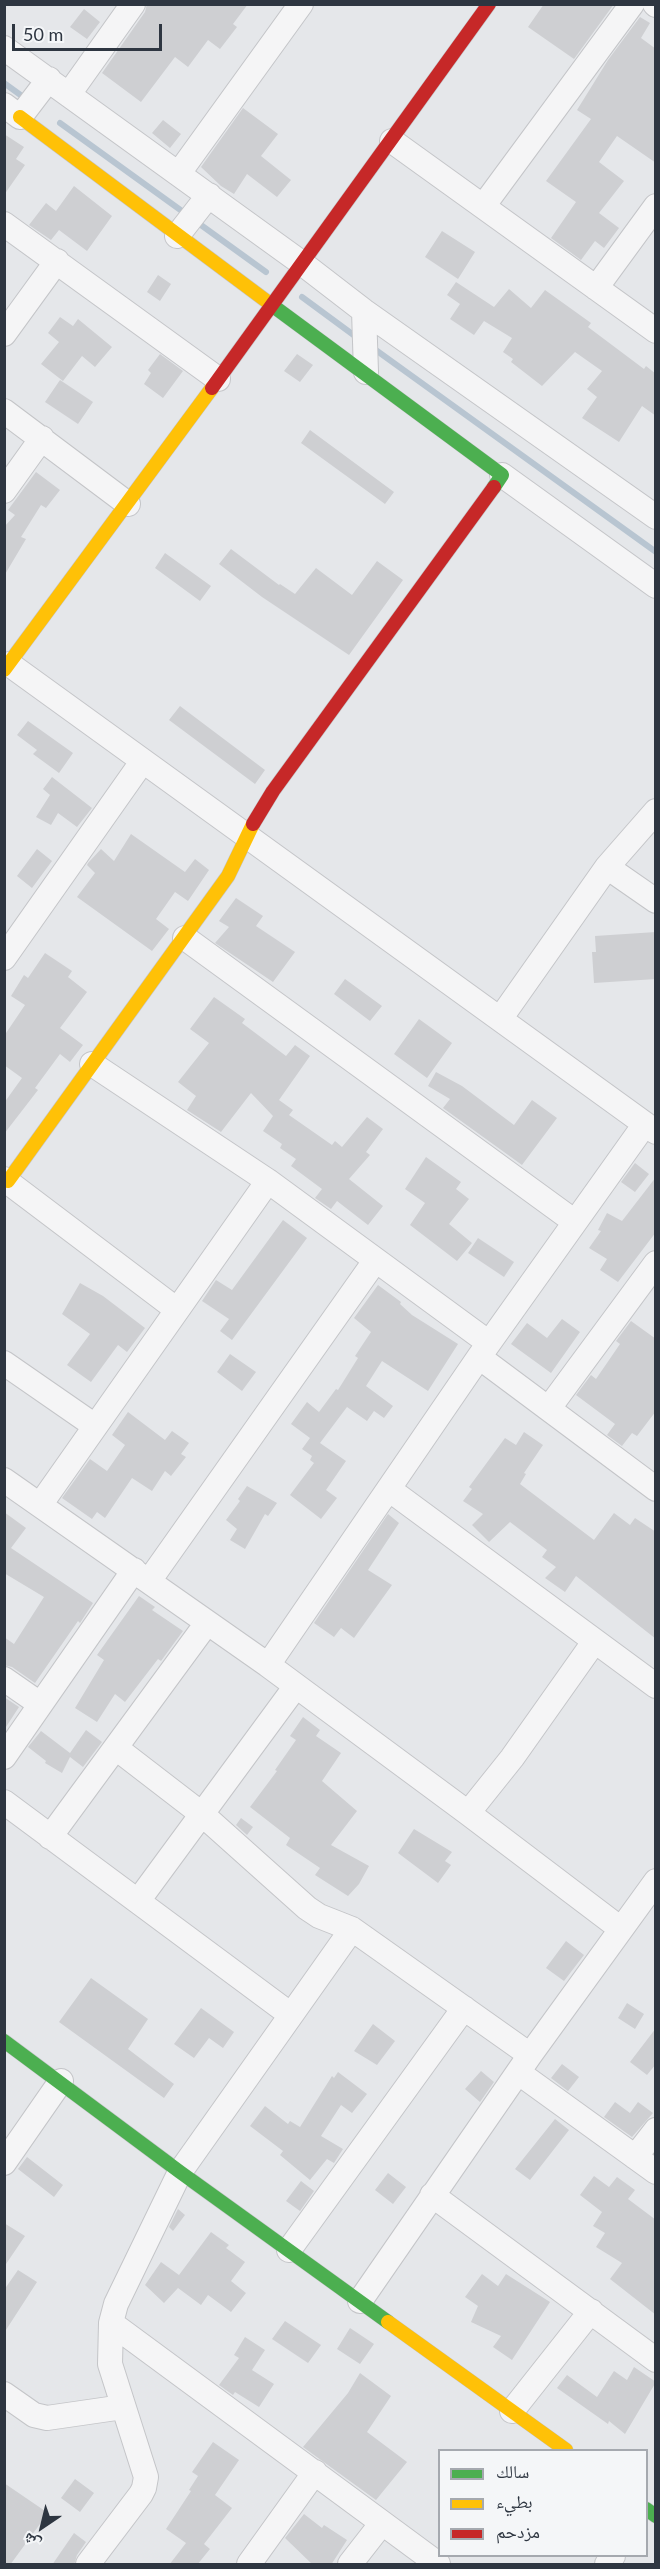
<!DOCTYPE html>
<html>
<head>
<meta charset="utf-8">
<style>
  body { margin:0 }
  #map { position:relative; width:660px; height:2569px; overflow:hidden; background:#e5e7ea; font-family:Lato,"Noto Naskh Arabic",sans-serif }
  canvas { display:block }
  .frame { position:absolute; inset:0; border:6px solid #2e3641; pointer-events:none }
  .legend { position:absolute; left:438px; top:2449px; width:210px; height:108px; box-sizing:border-box; background:#f4f6f8; border:2px solid #a5a9af; margin:0; padding:8px 10px; list-style:none; font-size:18px; color:#2e3641 }
  .legend li { display:flex; align-items:center; gap:12px; height:30px }
  .legend b { width:30px; border:2px solid #a5a9af }
  .north { position:absolute; left:12px; top:2497px; width:60px; height:60px; -webkit-text-stroke:4px #f4f6f8; paint-order:stroke; rotate:215deg; font-size:16px; font-weight:700; line-height:24px; text-align:center; color:#2e3641 }
  .north::after { content:''; display:block; margin:auto; width:21px; height:27px; background:#2e3641; clip-path:polygon(50% 0,100% 100%,50% 72%,0 100%) }
  .scale { position:absolute; left:12px; top:24px; width:150px; height:27px; box-sizing:border-box; border:3px solid #2e3641; border-top:0; padding-left:8px; font-size:18px; line-height:21px; white-space:nowrap; color:#2e3641; -webkit-text-stroke:4px #f4f6f8; paint-order:stroke }
</style>
</head>
<body>
<div id="map">
<canvas width="660" height="2569"></canvas>
<div class="frame"></div>
<ul class="legend">
<li><b style="height:8px;background:#4caf50"></b>سالك</li>
<li><b style="height:8px;background:#ffc107"></b>بطيء</li>
<li><b style="height:8px;background:#c62828"></b>مزدحم</li>
</ul>
<div class="north">ش</div>
<div class="scale">50 m</div>
</div>
<script>
const ctx = document.querySelector('canvas').getContext('2d');
ctx.lineJoin = 'round';
const toPath = rows => new Path2D(rows.map(r => 'M' + r).join(''));
function strokePath(path, color, width, dash) { ctx.strokeStyle = color; ctx.lineWidth = width; ctx.lineCap = dash ? 'butt' : 'round'; ctx.setLineDash(dash || []); ctx.stroke(path); }
function fill(path, color) { ctx.fillStyle = color; ctx.fill(path, 'evenodd'); }
strokePath(toPath([
  [4,83,26,99],
  [60,123,186,214],
  [194,220,266,272],
  [302,297,359,339],
  [373,348,656,552]
]), '#b8c5d1', 6);
fill(toPath([
  [147,4,248,4,233,24,237,27,220,49,208,40,188,67,175,57,141,102,102,73,145,12],
  [544,4,614,4,574,59,528,27],
  [84,9,100,22,87,39,70,27],
  [640,17,650,23,641,38,656,49,656,163,617,136,599,162,624,181,599,213,619,228,604,248,595,241,581,260,551,238,576,202,546,181,591,119,577,110,608,60],
  [243,108,278,134,261,156,291,180,277,197,247,174,234,194,221,186,201,167],
  [163,120,181,134,170,148,152,133],
  [4,134,24,147,16,159,25,165,4,195],
  [74,186,112,216,87,251,59,230,51,240,29,225,46,203,56,211],
  [442,231,475,252,458,279,425,257],
  [158,275,171,284,160,301,147,292],
  [456,282,494,307,509,289,531,308,545,290,591,323,588,327,644,369,646,366,656,374,656,416,642,406,619,442,582,418,597,397,587,389,602,371,575,352,542,386,511,362,513,359,503,352,512,338,484,321,474,335,450,319,460,304,447,295],
  [60,317,73,326,78,319,112,347,95,367,82,356,63,381,41,364,59,342,48,333],
  [160,354,183,371,163,398,144,384,151,373,148,370],
  [297,354,313,365,300,382,284,371],
  [60,380,93,402,78,424,45,402],
  [310,430,394,492,385,504,301,443],
  [36,472,60,490,46,508,41,505,21,537,26,539,4,576,4,527,15,515,8,510],
  [231,549,279,585,280,584,295,594,316,568,352,595,377,561,403,580,349,655,262,597,219,564],
  [165,553,211,586,200,601,155,568],
  [180,706,265,770,255,784,169,720],
  [28,721,73,753,59,773,33,754,37,750,17,735],
  [52,777,92,808,77,827,58,813,51,825,36,817,50,795,43,789],
  [131,834,185,872,195,859,209,870,188,901,175,892,156,919,169,929,152,951,77,897,95,873,87,865,88,863,101,849,114,861],
  [37,849,52,861,32,888,17,876],
  [236,898,263,916,256,926,295,952,273,982,215,943,229,927,219,921],
  [656,932,656,979,594,983,592,952,596,952,595,936],
  [45,953,72,971,68,977,87,992,60,1028,83,1045,70,1062,60,1054,35,1088,38,1090,4,1134,4,1103,22,1078,4,1065,4,1036,25,1005,11,996,24,975,28,978],
  [345,979,382,1006,370,1021,334,994],
  [214,997,245,1019,242,1023,286,1056,295,1045,310,1056,279,1100,293,1110,289,1115,332,1145,335,1141,342,1147,367,1117,383,1129,366,1152,370,1155,349,1179,383,1206,368,1225,337,1201,331,1209,315,1198,322,1189,291,1166,296,1159,280,1148,282,1144,263,1131,273,1116,251,1093,221,1132,187,1110,196,1096,178,1082,209,1043,190,1029],
  [419,1019,452,1043,427,1078,394,1054],
  [436,1072,462,1086,514,1125,532,1100,557,1118,522,1165,443,1108,450,1099,428,1086],
  [426,1157,461,1182,456,1189,469,1199,449,1224,472,1243,457,1261,410,1225,425,1203,405,1189],
  [635,1163,649,1174,635,1192,621,1182],
  [656,1177,656,1232,618,1282,600,1270,607,1259,589,1248,601,1231,598,1230,607,1213,622,1221],
  [283,1220,307,1238,232,1340,220,1331,229,1319,202,1301,216,1280,232,1290],
  [478,1238,514,1262,504,1277,468,1253],
  [80,1283,103,1296,145,1328,127,1352,118,1345,91,1382,67,1365,90,1334,62,1314],
  [378,1285,401,1302,400,1304,412,1315,458,1344,428,1391,382,1361,366,1386,393,1406,384,1418,374,1411,367,1421,347,1407,320,1443,346,1461,326,1490,337,1498,321,1519,290,1495,314,1463,310,1460,312,1456,302,1449,310,1438,291,1424,307,1402,319,1412,336,1389,338,1390,358,1358,355,1356,371,1332,354,1318],
  [562,1319,580,1332,551,1373,511,1344,527,1323,547,1338],
  [631,1321,656,1339,656,1411,637,1436,632,1433,622,1446,607,1435,615,1424,576,1395,591,1375,596,1379,620,1344,616,1341],
  [230,1354,256,1372,242,1391,217,1372],
  [128,1412,165,1440,172,1431,189,1443,181,1454,186,1457,171,1476,165,1471,152,1491,132,1478,105,1518,97,1512,92,1519,62,1498,90,1459,107,1471,125,1445,112,1435],
  [524,1432,543,1445,524,1473,526,1474,520,1484,594,1540,614,1513,630,1525,635,1518,656,1532,656,1639,576,1576,565,1592,545,1578,556,1567,542,1557,547,1550,510,1522,489,1542,472,1525,483,1514,463,1501,472,1489,469,1487,505,1438,516,1445],
  [247,1486,277,1503,268,1516,265,1514,245,1549,230,1540,237,1529,226,1520,240,1501,238,1499],
  [4,1512,26,1528,11,1548,93,1603,80,1623,78,1621,35,1683,12,1667,4,1665,4,1637,14,1644,44,1597,4,1573],
  [388,1514,399,1523,368,1570,392,1585,354,1638,341,1628,334,1637,314,1623],
  [139,1596,155,1607,152,1610,183,1631,161,1661,158,1659,125,1702,115,1694,97,1722,75,1708,104,1660,97,1655],
  [4,1697,19,1707,4,1730],
  [303,1717,320,1730,316,1736,341,1753,322,1781,357,1811,331,1845,369,1866,359,1884,348,1896,315,1875,320,1868,286,1845,290,1838,250,1807,277,1771,275,1770,296,1740,290,1736],
  [86,1730,102,1742,83,1767,70,1757,62,1773,45,1763,46,1761,28,1747,41,1731,70,1753],
  [241,1818,253,1827,247,1835,236,1825],
  [414,1829,452,1852,445,1861,451,1865,438,1883,398,1853],
  [566,1941,584,1955,564,1981,546,1968],
  [91,1978,148,2019,128,2049,174,2084,164,2098,59,2022],
  [627,2003,644,2014,635,2029,618,2018],
  [201,2008,234,2032,223,2048,209,2038,194,2058,174,2044],
  [373,2024,395,2041,377,2065,354,2051],
  [656,2028,656,2064,647,2075,630,2062],
  [562,2064,579,2077,568,2091,551,2078],
  [481,2071,494,2082,480,2102,465,2089],
  [338,2072,367,2094,352,2113,341,2105,321,2136,343,2149,334,2163,327,2159,310,2180,280,2155,283,2151,250,2126,265,2106,288,2124,290,2121,300,2127,332,2076,334,2078],
  [615,2102,630,2113,638,2102,653,2113,632,2137,604,2117],
  [555,2119,569,2130,530,2180,515,2169],
  [27,2157,63,2185,54,2197,18,2169],
  [388,2173,406,2187,393,2204,375,2190],
  [594,2176,609,2187,617,2177,635,2190,628,2199,656,2220,656,2315,610,2279,622,2263,596,2247,605,2233,593,2226,602,2212,580,2195],
  [301,2181,314,2191,300,2211,286,2201],
  [178,2209,185,2215,173,2231,169,2227],
  [4,2223,25,2236,4,2267],
  [211,2232,229,2245,226,2248,245,2262,231,2281,246,2293,231,2312,208,2295,201,2305,178,2288,164,2303,145,2285,161,2262,179,2275],
  [18,2270,37,2282,4,2333,4,2290],
  [482,2274,498,2286,506,2274,550,2302,512,2360,493,2347,501,2336,471,2322,478,2306,465,2297],
  [285,2321,321,2345,308,2363,272,2339],
  [350,2328,374,2344,360,2364,337,2349],
  [245,2337,265,2350,252,2370,274,2384,259,2407,235,2392,233,2395,219,2385,239,2358,234,2355],
  [634,2367,656,2382,625,2434,609,2421,608,2424,557,2388,567,2375,597,2397,614,2371,627,2380],
  [360,2373,391,2396,367,2432,407,2462,376,2500,303,2447,348,2393],
  [213,2442,239,2460,215,2495,232,2508,204,2544,210,2549,197,2565,169,2565,186,2543,166,2529,191,2491,189,2490,198,2476,192,2472],
  [75,2479,94,2493,80,2512,61,2498],
  [4,2483,48,2513,10,2565,4,2565],
  [304,2514,322,2528,324,2525,347,2540,331,2565,313,2565,285,2538],
  [74,2533,86,2542,77,2555,74,2565,52,2565]
]), '#cecfd2');
const street = toPath([
  [655,4,656,5],
  [4,48,303,264,364,311,656,517],
  [69,94,133,4],
  [4,105,20,117,49,79],
  [392,141,656,331],
  [179,173,301,4],
  [484,205,632,4],
  [4,224,218,379],
  [177,236,209,195],
  [596,288,656,206],
  [364,311,366,372],
  [4,334,57,261],
  [4,411,128,504],
  [502,475,656,586],
  [4,491,42,438],
  [9,664,656,1132],
  [607,867,656,901],
  [185,938,575,1222],
  [4,958,142,762],
  [500,1019,607,867,656,811],
  [92,1064,268,1181,489,1343],
  [4,1179,176,1309],
  [479,1357,656,1489],
  [4,1363,95,1426],
  [549,1408,656,1263],
  [4,1480,268,1665,468,1813,621,1929],
  [390,1490,656,1686],
  [40,1505,268,1181],
  [149,1581,375,1261],
  [268,1665,479,1357,645,1124],
  [4,1679,40,1704],
  [116,1748,203,1815,307,1908,319,1916,352,1929,530,2055],
  [4,1757,134,1570],
  [4,1802,291,2015],
  [468,1813,512,1758,594,1642],
  [50,1837,207,1623],
  [138,1901,296,1686],
  [519,2073,656,2172],
  [635,2157,656,2130],
  [4,2163,61,2081],
  [432,2195,656,2360],
  [289,2250,464,2008],
  [360,2301,530,2055,656,1881],
  [111,2323,438,2564],
  [4,2394,34,2415,47,2418,123,2407],
  [512,2411,591,2311],
  [88,2564,141,2494,144,2488,146,2477,110,2364,111,2323,116,2304,180,2172,352,1929],
  [249,2564,315,2472],
  [350,2564,382,2523],
  [607,2564,613,2556]
]);
const fast = toPath([
  [269,303,502,475,494,487],
  [4,2041,180,2172,388,2322],
  [646,2509,656,2516]
]);
const slow = toPath([
  [20,117,269,303],
  [4,670,212,388],
  [8,1181,228,876,253,824],
  [388,2322,566,2450]
]);
const jam = toPath([
  [212,388,489,4],
  [253,824,273,791,494,487]
]);
strokePath(street, '#c4c5c8', 26);
strokePath(fast, '#c4c5c8', 15);
strokePath(slow, '#c4c5c8', 15);
strokePath(jam, '#c4c5c8', 15);
strokePath(street, '#f5f5f6', 24);
strokePath(fast, '#4caf50', 14);
strokePath(slow, '#ffc107', 14);
strokePath(jam, '#c62828', 14);
</script>
</body>
</html>
